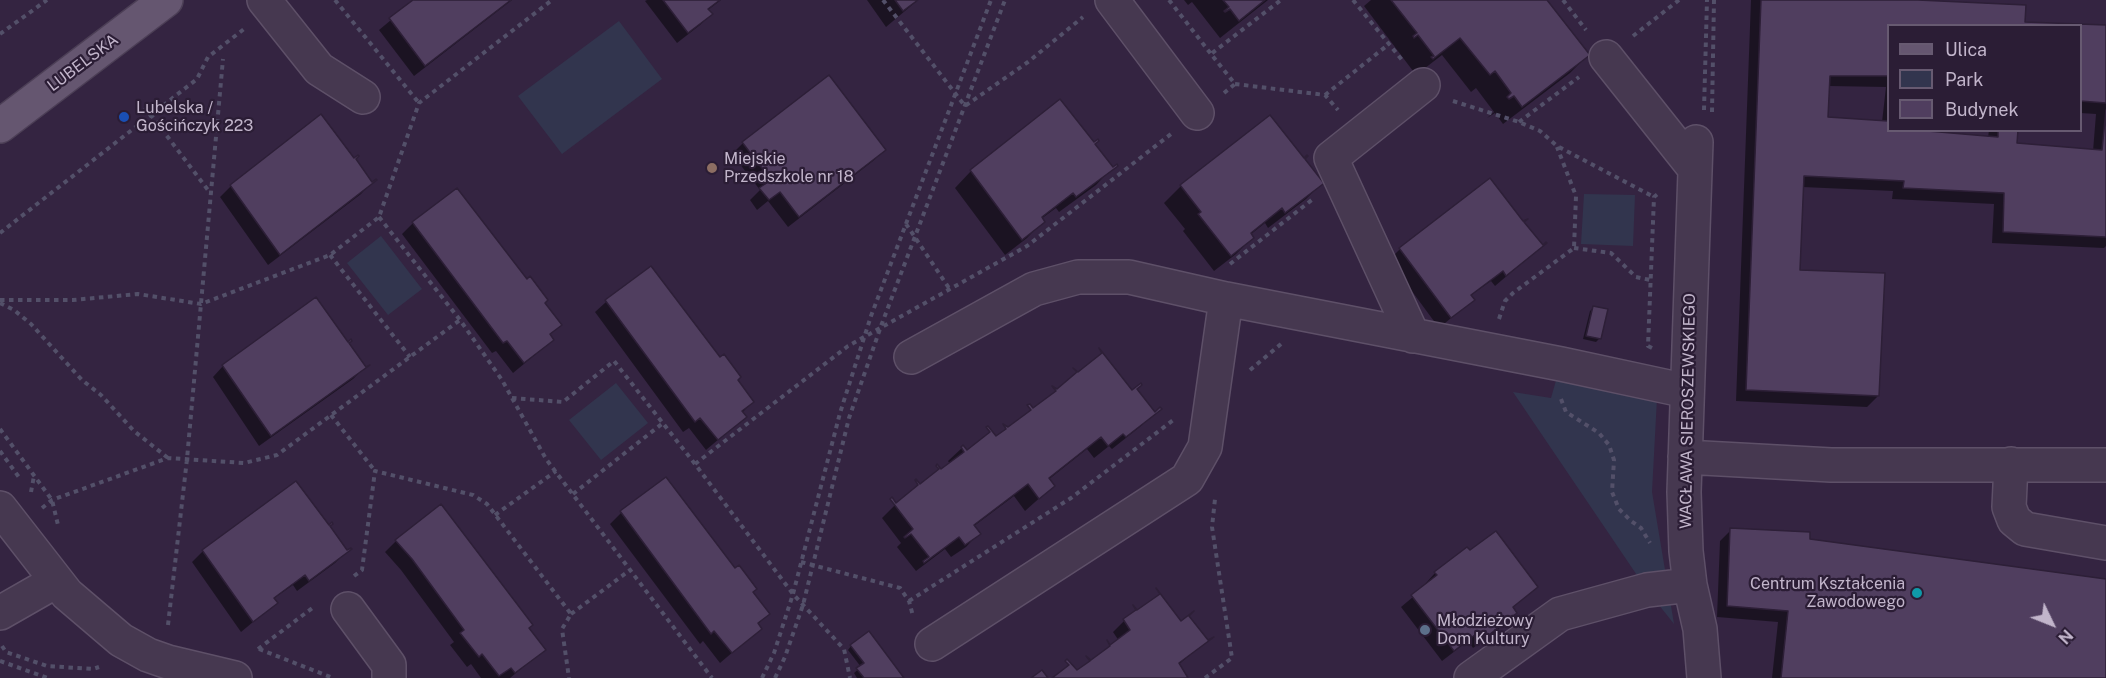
<!DOCTYPE html>
<html>
<head>
<meta charset="utf-8">
<style>
  body { margin:0 }
  #map { position:relative; width:2106px; height:678px; overflow:hidden; background:#342441; font-family:"Public Sans",sans-serif }
  canvas { display:block }
  .legend { position:absolute; left:1887px; top:24px; width:195px; height:108px; box-sizing:border-box; background:#2b1d35; border:2px solid #675a71; margin:0; padding:8px 10px; list-style:none; font-size:18px; color:#c2b5cb }
  .legend li { display:flex; align-items:center; gap:12px; height:30px }
  .legend b { width:30px; border:2px solid #675a71 }
  .north { position:absolute; left:2022px; top:594px; width:60px; height:60px; -webkit-text-stroke:4px #2b1d35; paint-order:stroke; rotate:133deg; font-size:16px; font-weight:700; line-height:24px; text-align:center; color:#c2b5cb }
  .north::after { content:''; display:block; margin:auto; width:21px; height:27px; background:#c2b5cb; clip-path:polygon(50% 0,100% 100%,50% 72%,0 100%) }
</style>
</head>
<body>
<div id="map">
<canvas width="2106" height="678"></canvas>
<ul class="legend">
<li><b style="height:8px;background:#655670"></b>Ulica</li>
<li><b style="height:16px;background:#32354e"></b>Park</li>
<li><b style="height:16px;background:#503e5f"></b>Budynek</li>
</ul>
<div class="north">N</div>
</div>
<script>
const ctx = document.querySelector('canvas').getContext('2d');
ctx.lineJoin = 'round';
function fill(path, color) { ctx.fillStyle = color; ctx.fill(path, 'evenodd'); }
const toPath = rows => new Path2D(rows.map(r => 'M' + r).join(''));
function strokePath(path, color, width, dash) { ctx.strokeStyle = color; ctx.lineWidth = width; ctx.lineCap = dash ? 'butt' : 'round'; ctx.setLineDash(dash || []); ctx.stroke(path); }
function label(font, color, halo, rows, align = 'center') {
  ctx.font = font + ' "Public Sans",sans-serif'; ctx.lineWidth = 4.5; ctx.setLineDash([]); ctx.textBaseline = 'middle'; ctx.strokeStyle = halo; ctx.fillStyle = color; for (const [text, x, y, turn = 0] of rows) {
    ctx.save(); ctx.translate(x, y); ctx.rotate((+turn || 0) * Math.PI / 180); ctx.textAlign = isNaN(turn) ? turn : align; if (halo) ctx.strokeText(text, 0, 0); ctx.fillText(text, 0, 0); ctx.restore();
  }
}
fill(toPath([
  [619,21,662,79,562,154,518,96],
  [1584,194,1635,195,1633,246,1581,244],
  [381,236,422,289,388,315,347,263],
  [1557,377,1657,398,1652,492,1674,624,1647,590,1513,392,1551,398],
  [616,383,648,423,601,460,569,420]
]), '#32354e');
fill(toPath([
  [415,0,512,0,414,76,379,30],
  [647,0,721,0,708,10,711,14,700,25,677,43,645,1],
  [867,0,918,0,886,27],
  [1184,0,1268,0,1220,38,1192,2,1188,5],
  [1371,0,1545,0,1588,55,1570,73,1503,124,1495,113,1487,118,1494,112,1476,88,1471,92,1442,55,1416,75,1364,6],
  [1751,0,1828,0,1888,26,1888,130,1988,138,1989,130,2016,130,2015,145,2093,151,2096,114,2080,113,2080,26,2106,27,2106,246,2104,248,1992,243,1994,204,1892,199,1893,191,1802,187,1798,271,1878,396,1867,407,1736,401],
  [1828,86,1886,87,1882,122,1826,119],
  [1060,101,1112,168,1096,185,1059,212,1056,208,1041,219,1043,221,1027,238,1005,255,955,188,971,171],
  [1270,117,1322,183,1306,199,1268,228,1265,223,1250,235,1252,238,1236,254,1214,271,1183,231,1185,229,1164,203,1181,186],
  [743,143,884,150,873,161,788,227,768,201,757,210,750,200,760,190,732,154],
  [1490,180,1542,246,1495,286,1491,281,1470,296,1473,300,1439,328,1389,260,1400,249],
  [371,183,361,194,268,265,220,197,231,186],
  [413,223,527,281,560,324,549,335,553,340,513,373,496,351,492,353,402,234],
  [651,268,752,402,742,413,745,417,706,450,689,428,683,432,595,312,606,302],
  [1593,308,1600,338,1596,342,1583,339,1590,311],
  [223,366,364,368,353,379,259,446,213,377],
  [1132,392,1154,413,1141,426,1112,449,1109,446,1094,458,1087,449,1048,480,1053,486,1025,511,1014,496,974,526,979,533,966,547,951,557,945,549,916,571,897,547,901,543,882,518,895,505,950,464,948,461,963,447,966,452,996,438],
  [666,479,768,614,757,625,760,629,720,663,703,641,700,644,610,524,621,513],
  [441,506,544,650,510,678,481,678,471,664,467,667,450,645,454,642,401,570,385,552,396,541],
  [1731,530,2106,581,2106,678,1772,678,1778,622,1717,617,1720,541],
  [203,551,346,552,335,563,297,591,293,585,273,599,276,603,241,632,192,562],
  [1435,573,1536,586,1512,608,1515,613,1505,624,1473,648,1468,641,1442,661,1401,607,1426,586,1425,584],
  [1161,595,1180,623,1207,641,1178,665,1182,678,1054,678,1076,672,1119,641,1113,632,1124,621],
  [851,646,902,678,857,678,854,673,861,667,848,650]
]), '#0007');
const building = toPath([
  [413,0,511,0,425,66,389,18,413,0],
  [663,0,720,0,708,9,713,14,688,33,663,0],
  [895,0,918,0,903,11,895,0],
  [1223,0,1265,0,1239,21,1230,9,1225,12,1224,11,1229,7,1223,0],
  [1391,0,1547,0,1590,55,1522,107,1514,96,1509,99,1507,97,1511,93,1495,71,1490,75,1460,38,1433,59,1431,57,1434,56,1418,35,1414,38,1413,36,1417,33,1391,0],
  [1761,0,1918,0,2026,5,2025,22,2106,25,2106,103,2080,101,2080,26,1888,26,1888,76,1830,76,1828,117,1888,121,1888,130,1916,130,1998,137,1998,130,2018,130,2017,143,2102,150,2106,110,2106,237,2003,232,2004,193,1903,188,1904,181,1804,176,1800,270,1885,273,1879,396,1746,390,1761,0],
  [829,75,886,150,799,217,780,192,769,200,759,188,771,180,742,142,829,75],
  [1060,99,1094,142,1098,139,1099,141,1095,144,1113,167,1117,164,1118,166,1076,197,1073,193,1042,217,1045,222,1022,240,970,170,1060,99],
  [321,114,354,158,358,155,359,156,356,159,372,182,376,179,377,180,280,255,230,185,321,114],
  [1270,115,1304,158,1307,155,1308,156,1305,159,1323,182,1327,179,1327,181,1285,213,1282,208,1251,233,1254,238,1231,256,1198,214,1201,212,1180,185,1270,115],
  [1490,178,1523,221,1528,219,1524,222,1543,245,1546,242,1547,243,1506,276,1503,271,1471,295,1475,300,1451,318,1399,248,1490,178],
  [457,188,527,279,530,276,548,300,545,303,562,325,550,334,554,340,524,363,507,341,503,343,412,222,457,188],
  [651,266,720,357,724,354,741,377,738,380,754,402,742,411,747,417,718,440,700,418,695,422,605,300,651,266],
  [316,297,348,342,351,339,352,341,349,343,366,367,370,365,271,436,222,365,316,297],
  [1593,306,1608,309,1601,339,1586,336,1593,306],
  [1099,348,1132,390,1141,383,1142,385,1137,389,1155,412,1160,407,1162,409,1126,437,1123,434,1108,446,1101,437,1049,478,1055,486,1039,499,1028,484,974,525,981,534,965,545,959,537,924,563,923,561,929,557,911,534,905,538,904,537,913,529,890,499,892,497,896,503,918,485,915,480,916,479,920,484,939,469,936,466,937,464,941,469,964,452,961,447,963,445,967,450,990,432,986,427,988,426,996,436,1006,429,1003,424,1008,427,1031,410,1027,405,1030,404,1033,408,1056,391,1052,386,1057,389,1077,372,1073,368,1078,372,1102,353,1099,348],
  [666,477,735,568,739,565,757,589,753,592,770,614,758,623,762,629,732,653,714,631,711,634,620,511,666,477],
  [296,481,329,525,332,522,333,524,330,526,347,550,351,548,352,549,309,581,305,575,274,598,278,603,253,622,202,550,296,481],
  [441,504,533,625,529,628,546,650,515,673,511,668,499,676,482,654,479,657,460,633,464,630,412,559,395,540,441,504],
  [1730,528,1810,532,1810,539,2106,579,2106,678,1781,678,1788,611,1727,606,1730,528],
  [1496,531,1538,587,1513,607,1517,613,1485,638,1480,631,1454,651,1411,595,1437,575,1434,572,1467,547,1470,550,1496,531],
  [1156,588,1181,621,1194,611,1189,616,1208,640,1214,637,1179,663,1188,678,1052,678,1069,665,1065,661,1067,659,1077,670,1090,661,1086,656,1091,660,1110,646,1107,640,1110,645,1130,630,1123,619,1136,610,1133,605,1137,610,1160,594,1156,588],
  [869,631,904,678,864,678,856,668,864,663,850,645,869,631],
  [1042,670,1048,678,1031,678,1042,670]
]);
fill(building, '#503e5f');
strokePath(building, '#2d1f37', 1.5);
const minor = toPath([
  [264,0,319,69,363,97],
  [1112,0,1197,113],
  [1606,57,1695,169],
  [1696,142,1684,492,1686,551,1690,585,1700,629,1704,678],
  [1413,336,1331,158,1423,85],
  [911,357,1034,289,1078,277,1129,277,1226,299,1561,364,1687,391],
  [1685,457,1831,465,2106,465],
  [2011,464,2009,507,2014,520,2025,529,2106,543],
  [0,508,67,594,121,640,148,655,168,662,235,678],
  [348,609,389,665,389,678],
  [0,613,56,581],
  [932,644,1187,479,1205,447,1226,299],
  [1471,678,1560,614,1647,590,1690,585]
]);
const major = toPath([
  [0,126,166,0]
]);
strokePath(minor, '#5e5068', 36);
strokePath(major, '#4c3f56', 36);
strokePath(toPath([
  [335,0,419,103],
  [883,0,965,106,1028,62,1083,17],
  [1169,0,1211,54],
  [1353,0,1402,60],
  [1563,0,1586,30],
  [0,34,47,0],
  [1633,36,1679,0],
  [1235,84,1325,95,1338,110],
  [1224,93,1235,84,1211,54,1281,0],
  [1325,95,1389,44],
  [1453,101,1519,122,1540,131,1557,146,1654,197],
  [145,107,211,194],
  [1704,110,1707,0],
  [1712,112,1714,0],
  [1519,122,1579,77],
  [379,217,460,320,502,380,546,459,712,678],
  [906,224,949,288],
  [0,233,197,79,208,57,244,29],
  [1574,248,1611,253,1636,277,1650,280],
  [330,255,410,357],
  [1230,264,1313,199],
  [0,300,73,300,138,294,201,304,330,255,379,217,419,103,552,0],
  [0,303,14,310,31,324,82,380,101,395,134,431,168,458],
  [1499,319,1505,301,1513,293,1574,248,1576,196,1557,147],
  [1652,348,1648,346,1654,197,1659,193],
  [1250,370,1281,344],
  [512,398,563,402,614,361,695,464,793,594,844,649,850,678],
  [1561,399,1566,412,1599,433,1609,445,1614,460,1612,492,1619,509,1631,521,1641,528,1650,543],
  [331,415,375,471],
  [0,429,52,500,58,525],
  [0,451,21,480],
  [695,464,848,346,1027,246,1171,134],
  [31,492,34,476],
  [573,494,663,423],
  [42,508,52,500,168,458,244,463,277,455,460,320],
  [495,515,556,471],
  [801,562,900,588,909,601,913,616],
  [354,576,362,570,375,471,473,495,487,504,571,614,562,629,569,678],
  [909,601,1071,498,1176,418],
  [571,614,630,570],
  [168,625,187,459,223,59],
  [2,646,6,652,47,666,93,669,99,667],
  [258,649,315,606],
  [259,649,333,678],
  [0,661,48,678],
  [762,678,774,653,793,594,840,413,871,316,991,0],
  [775,678,785,657,803,605,849,418,881,326,1005,0],
  [1205,678,1232,658,1212,527,1215,499]
]), '#535069', 4, [4.5, 4.5]);
strokePath(minor, '#463850', 33);
strokePath(major, '#655670', 33);
for (const [x, y, r, color] of [
  [124,117,6,"#1a4fb4"],
  [712,168,6,"#8d6e63"],
  [1917,593,6,"#0f9aa8"],
  [1425,630,6,"#5c6f8a"]
]) { const dot = new Path2D(); dot.arc(x, y, r, 0, 2 * Math.PI); ctx.fillStyle = color; ctx.fill(dot); strokePath(dot, '#2b1d35', 2); }
label('16px', '#c2b5cb', '#2b1d35', [
  ["LUBELSKA",83,63,-37],
  ["WACŁAWA SIEROSZEWSKIEGO",1688,411,-89]
]);
label('16px', '#c2b5cb', '#2b1d35', [
  ["Lubelska /",136,108],
  ["Gościńczyk 223",136,126],
  ["Miejskie",724,159],
  ["Przedszkole nr 18",724,177],
  ["Centrum Kształcenia",1905,584,"right"],
  ["Zawodowego",1905,602,"right"],
  ["Młodzieżowy",1437,621],
  ["Dom Kultury",1437,639]
], 'left');
</script>
</body>
</html>
